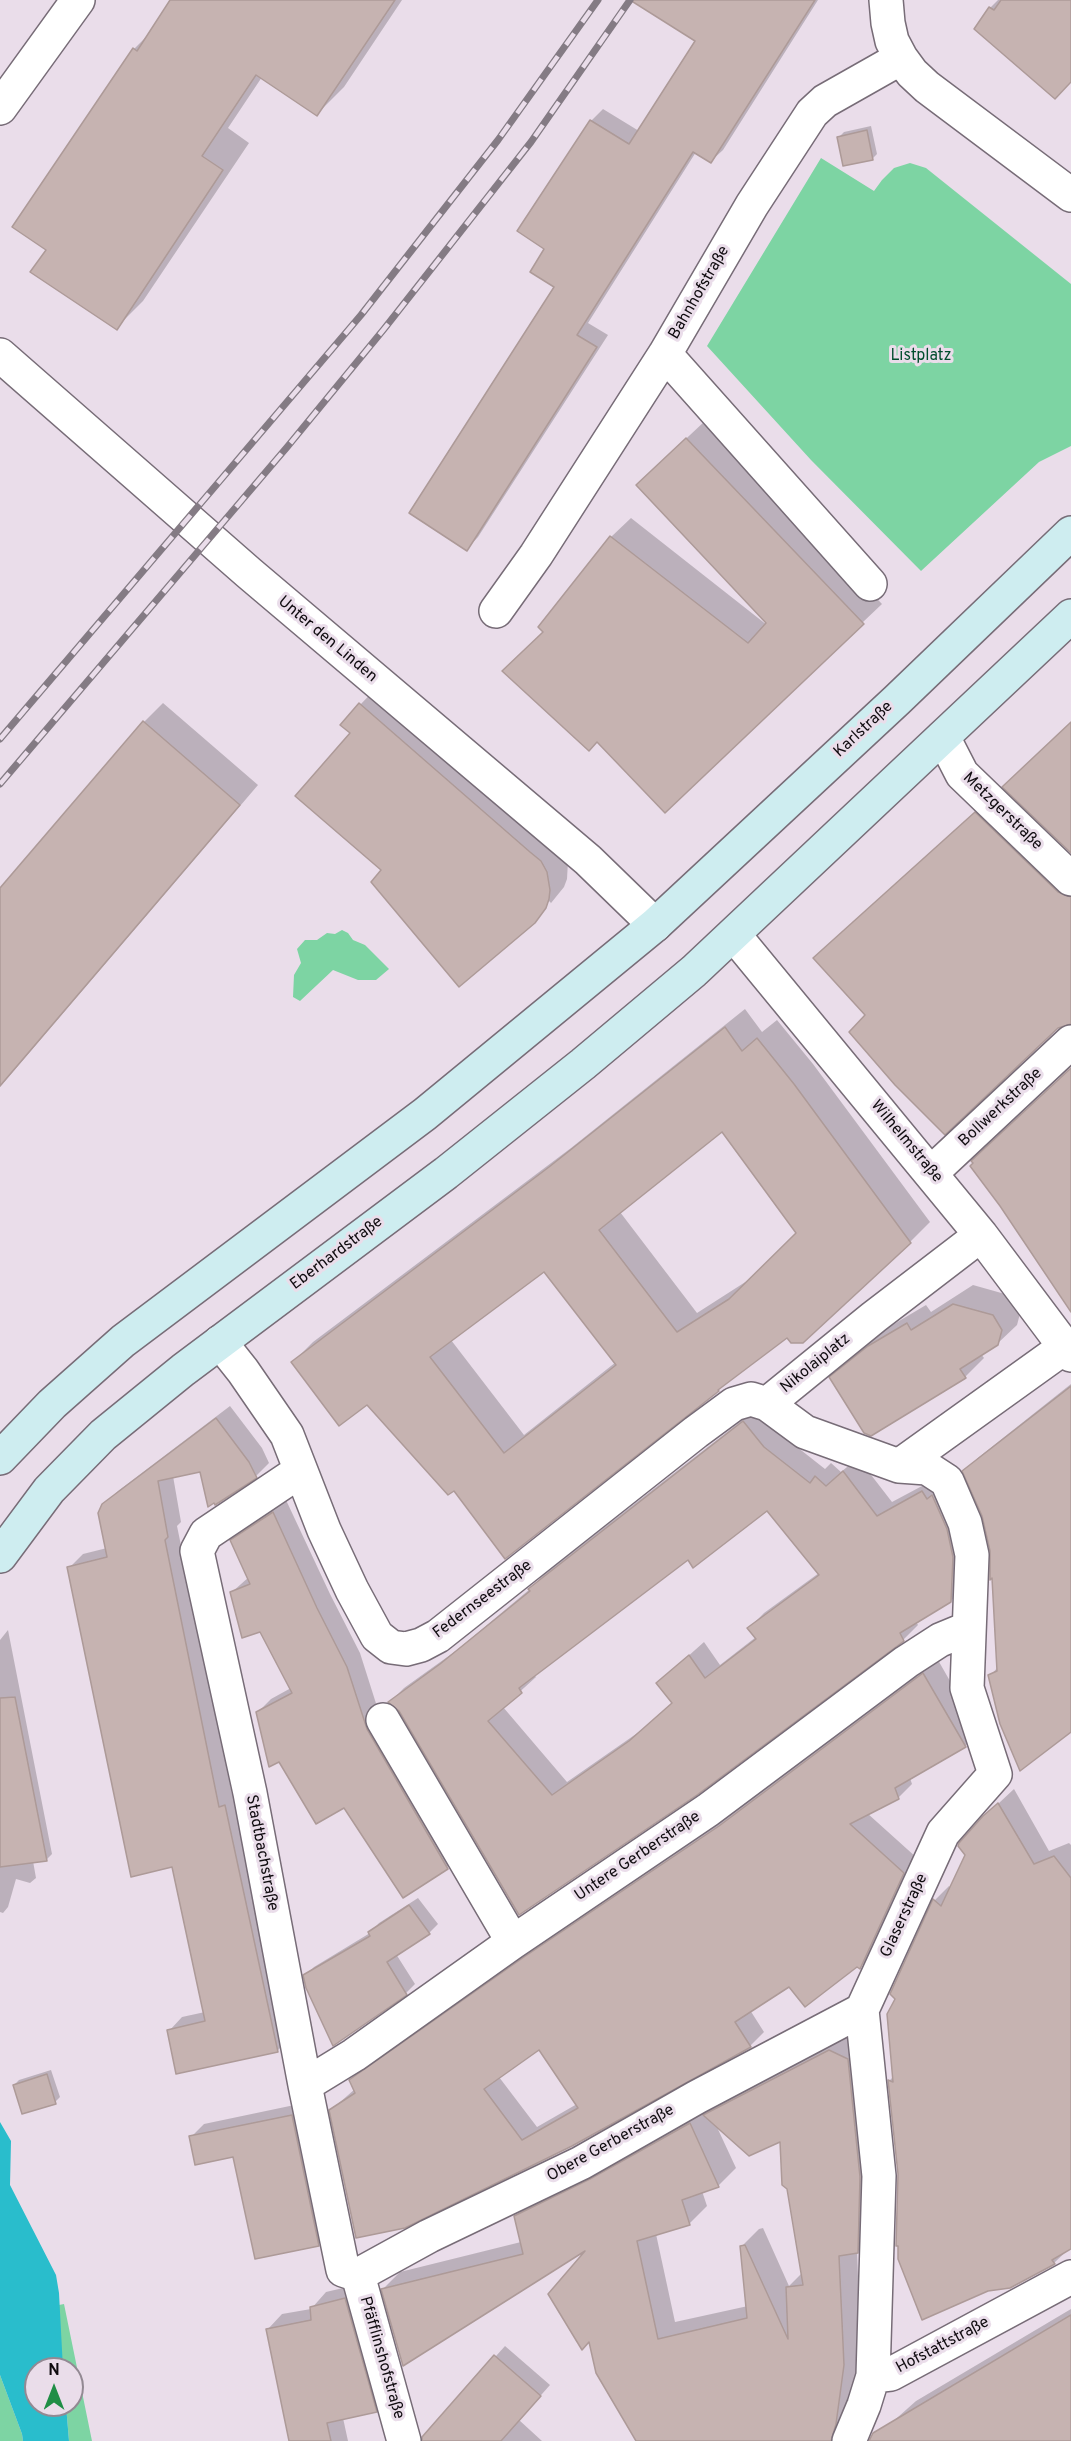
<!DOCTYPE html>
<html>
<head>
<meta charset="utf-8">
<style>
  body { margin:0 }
  #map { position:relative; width:1071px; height:2441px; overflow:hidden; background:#eaddea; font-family:Overpass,sans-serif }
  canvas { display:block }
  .north { position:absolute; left:24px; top:2357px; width:60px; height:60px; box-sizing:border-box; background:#eaddea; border:2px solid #938993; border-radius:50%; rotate:0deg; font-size:16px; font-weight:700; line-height:24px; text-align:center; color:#100c10 }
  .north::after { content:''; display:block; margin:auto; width:21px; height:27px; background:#208e46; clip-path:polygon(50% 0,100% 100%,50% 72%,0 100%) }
</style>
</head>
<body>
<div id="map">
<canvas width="1071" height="2441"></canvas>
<div class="north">N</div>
</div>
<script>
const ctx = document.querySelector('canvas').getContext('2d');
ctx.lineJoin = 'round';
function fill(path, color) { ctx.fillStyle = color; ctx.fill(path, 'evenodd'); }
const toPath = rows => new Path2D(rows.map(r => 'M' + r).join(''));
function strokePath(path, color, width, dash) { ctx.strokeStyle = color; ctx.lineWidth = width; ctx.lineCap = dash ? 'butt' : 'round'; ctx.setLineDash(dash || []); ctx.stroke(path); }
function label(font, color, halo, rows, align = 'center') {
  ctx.font = font + ' Overpass,sans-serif'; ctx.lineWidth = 6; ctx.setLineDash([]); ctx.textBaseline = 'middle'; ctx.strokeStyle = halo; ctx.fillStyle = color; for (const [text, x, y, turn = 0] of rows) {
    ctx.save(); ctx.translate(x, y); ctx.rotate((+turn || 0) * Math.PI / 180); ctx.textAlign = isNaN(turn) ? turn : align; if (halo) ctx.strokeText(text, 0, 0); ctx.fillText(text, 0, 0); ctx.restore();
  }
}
fill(toPath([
  [821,158,874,191,882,180,894,168,910,163,926,168,1071,284,1071,446,1039,462,921,571,811,460,707,346],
  [342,930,348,933,353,940,365,945,389,969,376,980,358,980,333,970,300,1001,293,997,294,975,301,963,297,949,305,940,317,940,327,933,335,934],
  [64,2304,92,2441,69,2441,66,2405,72,2405,72,2369,63,2369,59,2328,59,2305],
  [0,2375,22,2434,23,2441,0,2441]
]), '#7dd4a3');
fill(toPath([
  [0,2122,11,2141,10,2185,56,2275,59,2293,63,2369,36,2369,36,2405,66,2405,69,2441,23,2441,22,2434,0,2375]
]), '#29bdcc');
fill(toPath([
  [172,0,402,0,344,87,317,114,262,77,228,128,249,143,143,301,116,328,48,250,134,49,153,30],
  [643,0,818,0,723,150,711,161,696,152,588,323,608,335,478,537,467,549,556,286,546,249,519,231,591,121,603,109,639,131,697,41],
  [998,0,1071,0,1071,83,990,8],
  [871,126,877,154,872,159,839,137,844,132],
  [706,420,882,604,665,810,540,626,611,537,631,518,767,625,768,623,657,466],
  [379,685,568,861,567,879,564,887,547,908,551,903,549,901,536,919,383,870,352,733,342,724],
  [163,703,258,785,0,1087,0,890,144,722],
  [991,799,1071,888,1071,1022,867,1015,829,944],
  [745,1009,762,1032,777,1020,813,1064,930,1222,910,1242,730,1379,718,1390,506,1557,454,1489,367,1403,293,1362,313,1342,571,1148],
  [723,1129,798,1232,750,1279,697,1313,620,1212],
  [544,1270,616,1362,524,1435,451,1340],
  [973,1285,1012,1296,1021,1310,1017,1325,997,1344,981,1354,984,1358,965,1377,831,1378,850,1359,889,1327,926,1305,931,1312],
  [1071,1384,1071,1730,990,1676,998,1667,992,1551,984,1515,964,1471,979,1457],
  [230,1406,262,1448,269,1463,256,1476,201,1470,173,1476,181,1522,177,1526,232,1794,238,1793,291,2037,277,2051,169,2031,182,2017,205,2012,173,1866,69,1568,83,1554,107,1548,104,1505,118,1491],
  [758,1408,778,1432,825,1469,831,1463,841,1472,858,1458,892,1502,937,1478,965,1586,951,1601,916,1622,918,1625,903,1640,696,1793,520,1913,400,1709,390,1702,404,1688,457,1650,530,1589,544,1574],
  [767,1509,819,1573,764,1613,749,1628,756,1637,720,1665,704,1642,658,1683,673,1702,646,1727,567,1782,503,1707,536,1677,534,1675,688,1558],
  [286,1500,330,1594,360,1653,380,1716,461,1854,447,1867,404,1896,344,1806,258,1712,271,1699,291,1688,260,1630,232,1592,249,1577,232,1541,246,1527],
  [8,1630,52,1854,46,1860,33,1861,36,1878,30,1883,16,1879,8,1907,3,1913,0,1912,0,1640],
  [938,1660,979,1732,965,1746,910,1778,912,1784,898,1798,867,1813,917,1858,874,1954,860,1967,857,1965,789,1985,750,2010,764,2032,750,2046,404,2227,331,2110,355,2089,351,2080,365,2066,539,1944,734,1812],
  [540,2048,577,2104,537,2127,499,2077],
  [1014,1789,1049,1851,1069,1843,1071,1845,1071,2247,1054,2263,899,2174,890,2080,894,2076,897,1998,892,1994,935,1900,949,1886,951,1888,984,1817],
  [418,1898,438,1924,429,1933,396,1954,415,1984,406,1993,305,1976,314,1967,370,1933,379,1923],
  [848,2033,875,2234,857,2252,861,2347,848,2441,638,2441,591,2246,383,2289,400,2272,521,2242,516,2216,533,2199,708,2106,710,2110,722,2098],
  [716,2125,781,2140,802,2273,789,2286,763,2228,759,2229,741,2247,748,2306,675,2322,656,2234,689,2224,707,2206,702,2191,718,2186,736,2168],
  [51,2070,60,2097,55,2102,14,2085,19,2080],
  [304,2103,331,2231,318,2244,235,2156,191,2137,204,2124],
  [360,2284,391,2396,376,2411,343,2418,348,2441,290,2441,268,2329,282,2314,311,2309,326,2292],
  [1071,2309,1071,2441,871,2441,916,2401],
  [505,2346,550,2385,519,2420,542,2441,438,2441,428,2432]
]), '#0003');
const building = toPath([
  [170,0,395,0,317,116,256,75,202,156,223,170,117,330,30,272,46,250,12,227,133,48,137,51,170,0],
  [630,0,815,0,711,163,693,152,577,335,597,347,467,551,409,513,554,287,530,272,544,249,517,231,590,120,629,144,695,41,630,0],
  [1001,0,1071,0,1071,82,1055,99,974,29,989,7,994,10,1001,0],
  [867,130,873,160,843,166,837,137,867,130],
  [686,438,864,624,665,813,597,742,589,751,502,671,543,632,538,627,610,536,748,643,766,623,636,485,686,438],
  [359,703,530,852,541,861,547,872,550,890,549,899,546,908,535,923,459,987,371,882,381,870,295,796,350,733,340,725,359,703],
  [143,721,240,805,0,1086,0,888,143,721],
  [1071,722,1071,853,1002,787,1071,722],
  [975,812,1058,892,1071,897,1071,1024,1058,1028,945,1135,895,1085,849,1032,865,1015,813,958,975,812],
  [725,1027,742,1051,757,1038,794,1084,911,1243,803,1343,791,1343,787,1338,718,1390,719,1391,505,1559,454,1491,448,1495,367,1405,339,1426,291,1362,549,1167,725,1027],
  [722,1132,796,1233,729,1299,677,1332,599,1230,722,1132],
  [544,1272,616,1365,504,1453,430,1357,544,1272],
  [1071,1068,1071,1312,1000,1206,970,1166,973,1163,971,1161,1071,1068],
  [953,1304,993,1315,1002,1330,998,1345,960,1369,966,1378,871,1436,864,1433,829,1377,868,1346,907,1323,911,1330,953,1304],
  [1071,1386,1071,1732,1020,1771,1000,1724,988,1675,997,1671,992,1578,990,1580,990,1551,982,1516,962,1471,1071,1386],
  [216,1418,249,1462,257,1478,215,1505,214,1503,208,1507,200,1472,158,1481,168,1537,165,1540,219,1807,225,1805,278,2052,176,2074,167,2030,205,2021,172,1867,131,1877,67,1567,107,1557,98,1513,102,1504,216,1418],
  [743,1421,764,1447,810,1483,815,1476,826,1486,843,1471,877,1516,922,1491,927,1499,932,1495,947,1529,953,1557,951,1602,900,1633,904,1641,697,1795,519,1915,399,1711,388,1702,440,1664,530,1591,528,1589,743,1421],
  [767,1511,819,1575,747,1628,756,1639,705,1678,689,1655,656,1683,672,1703,629,1741,552,1795,488,1721,522,1693,519,1688,688,1560,693,1568,767,1511],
  [273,1512,317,1608,347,1667,367,1729,448,1869,403,1898,344,1808,316,1824,279,1762,269,1767,256,1712,292,1693,260,1632,242,1638,230,1592,250,1584,230,1540,273,1512],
  [923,1673,966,1747,895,1788,899,1799,850,1824,904,1873,860,1969,857,1967,805,2007,789,1987,735,2022,751,2047,572,2146,405,2228,356,2238,329,2110,355,2093,349,2080,524,1957,719,1826,923,1673],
  [539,2050,578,2108,522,2140,484,2089,539,2050],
  [15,1697,47,1861,0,1867,0,1698,15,1697],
  [998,1803,1034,1864,1054,1856,1071,1878,1071,2249,1052,2260,1055,2264,1010,2288,988,2291,922,2320,898,2259,898,2246,896,2246,898,2174,888,2080,893,2082,887,2014,895,1999,890,1994,933,1899,941,1906,965,1855,958,1846,959,1843,983,1816,998,1803],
  [409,1905,430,1934,387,1962,407,1995,333,2046,306,1988,303,1975,370,1936,368,1932,409,1905],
  [829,2050,848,2059,860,2177,858,2253,839,2256,844,2365,836,2424,831,2441,636,2441,596,2373,589,2342,582,2350,548,2294,585,2251,403,2366,381,2289,523,2254,514,2216,590,2179,690,2123,719,2187,682,2200,690,2225,637,2241,658,2339,747,2318,740,2246,745,2245,788,2339,786,2287,803,2285,787,2189,782,2185,780,2142,749,2156,703,2115,829,2050],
  [47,2074,56,2104,22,2114,13,2085,47,2074],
  [292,2115,319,2246,255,2259,233,2157,195,2165,189,2136,292,2115],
  [345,2298,377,2412,327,2423,331,2441,289,2441,266,2329,311,2320,310,2307,345,2298],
  [1071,2315,1071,2441,869,2441,873,2433,1071,2315],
  [494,2355,541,2396,501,2441,422,2441,422,2437,494,2355]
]);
fill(building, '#c6b3b1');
strokePath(building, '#ad9a98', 1.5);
const street = toPath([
  [886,0,888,23,892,41,901,58,912,73,927,87,1071,195],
  [0,108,78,0],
  [665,354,870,584],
  [0,355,249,573,588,860,655,925],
  [496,611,536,555,665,354,752,205,812,113,825,101,901,58],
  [943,737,962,774,1071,879],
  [734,935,981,1235,1071,1355],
  [931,1173,1071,1042],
  [220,1342,243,1371,287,1435,324,1530,352,1590,377,1636,391,1647,406,1649,421,1645,438,1636,696,1432,734,1404,751,1399,767,1404,805,1432,899,1466,927,1468,947,1481,965,1523,972,1555,967,1688,995,1774,943,1833,862,2010,879,2176,873,2376,864,2405,849,2441],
  [767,1404,874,1317,981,1235],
  [899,1466,1065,1347],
  [300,1471,206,1534,197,1551,250,1793,305,2085,343,2270,358,2275],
  [383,1720,513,1942],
  [305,2085,354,2055,513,1942,708,1810,906,1662,940,1640,969,1628],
  [358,2275,429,2236,581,2163,697,2097,862,2010],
  [358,2275,404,2441],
  [873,2376,891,2374,1071,2277]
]);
const secondary = toPath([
  [0,1458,52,1404,123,1341,425,1114,655,925,897,700,1071,533],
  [0,1556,49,1490,103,1435,183,1370,446,1173,583,1064,694,971,1071,616]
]);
strokePath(street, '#776c77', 36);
strokePath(secondary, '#776c77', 36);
strokePath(street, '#fff', 33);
strokePath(secondary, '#ceedf0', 33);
const rail = toPath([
  [0,739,361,315,498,140,598,0],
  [0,784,288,446,384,329,531,142,630,0]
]);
strokePath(rail, '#847b84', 7);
strokePath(rail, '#eaddea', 4.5, [14]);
label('16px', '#100c10', '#eaddea', [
  ["Bahnhofstraße",700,293,-60],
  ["Unter den Linden",327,640,40],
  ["Karlstraße",864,730,-43],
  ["Metzgerstraße",1002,812,44],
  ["Bollwerkstraße",1001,1108,-43],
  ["Wilhelmstraße",906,1142,50],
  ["Eberhardstraße",337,1254,-37],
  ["Nikolaiplatz",816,1364,-39],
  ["Federnseestraße",483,1600,-37],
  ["Stadtbachstraße",261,1853,79],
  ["Untere Gerberstraße",638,1857,-34],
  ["Glaserstraße",905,1916,-65],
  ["Obere Gerberstraße",611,2144,-29],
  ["Hofstattstraße",943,2346,-28],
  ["Pfäfflinshofstraße",381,2358,74]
]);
label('16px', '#004d2d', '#eaddea', [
  ["Listplatz",921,357]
]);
</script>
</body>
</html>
